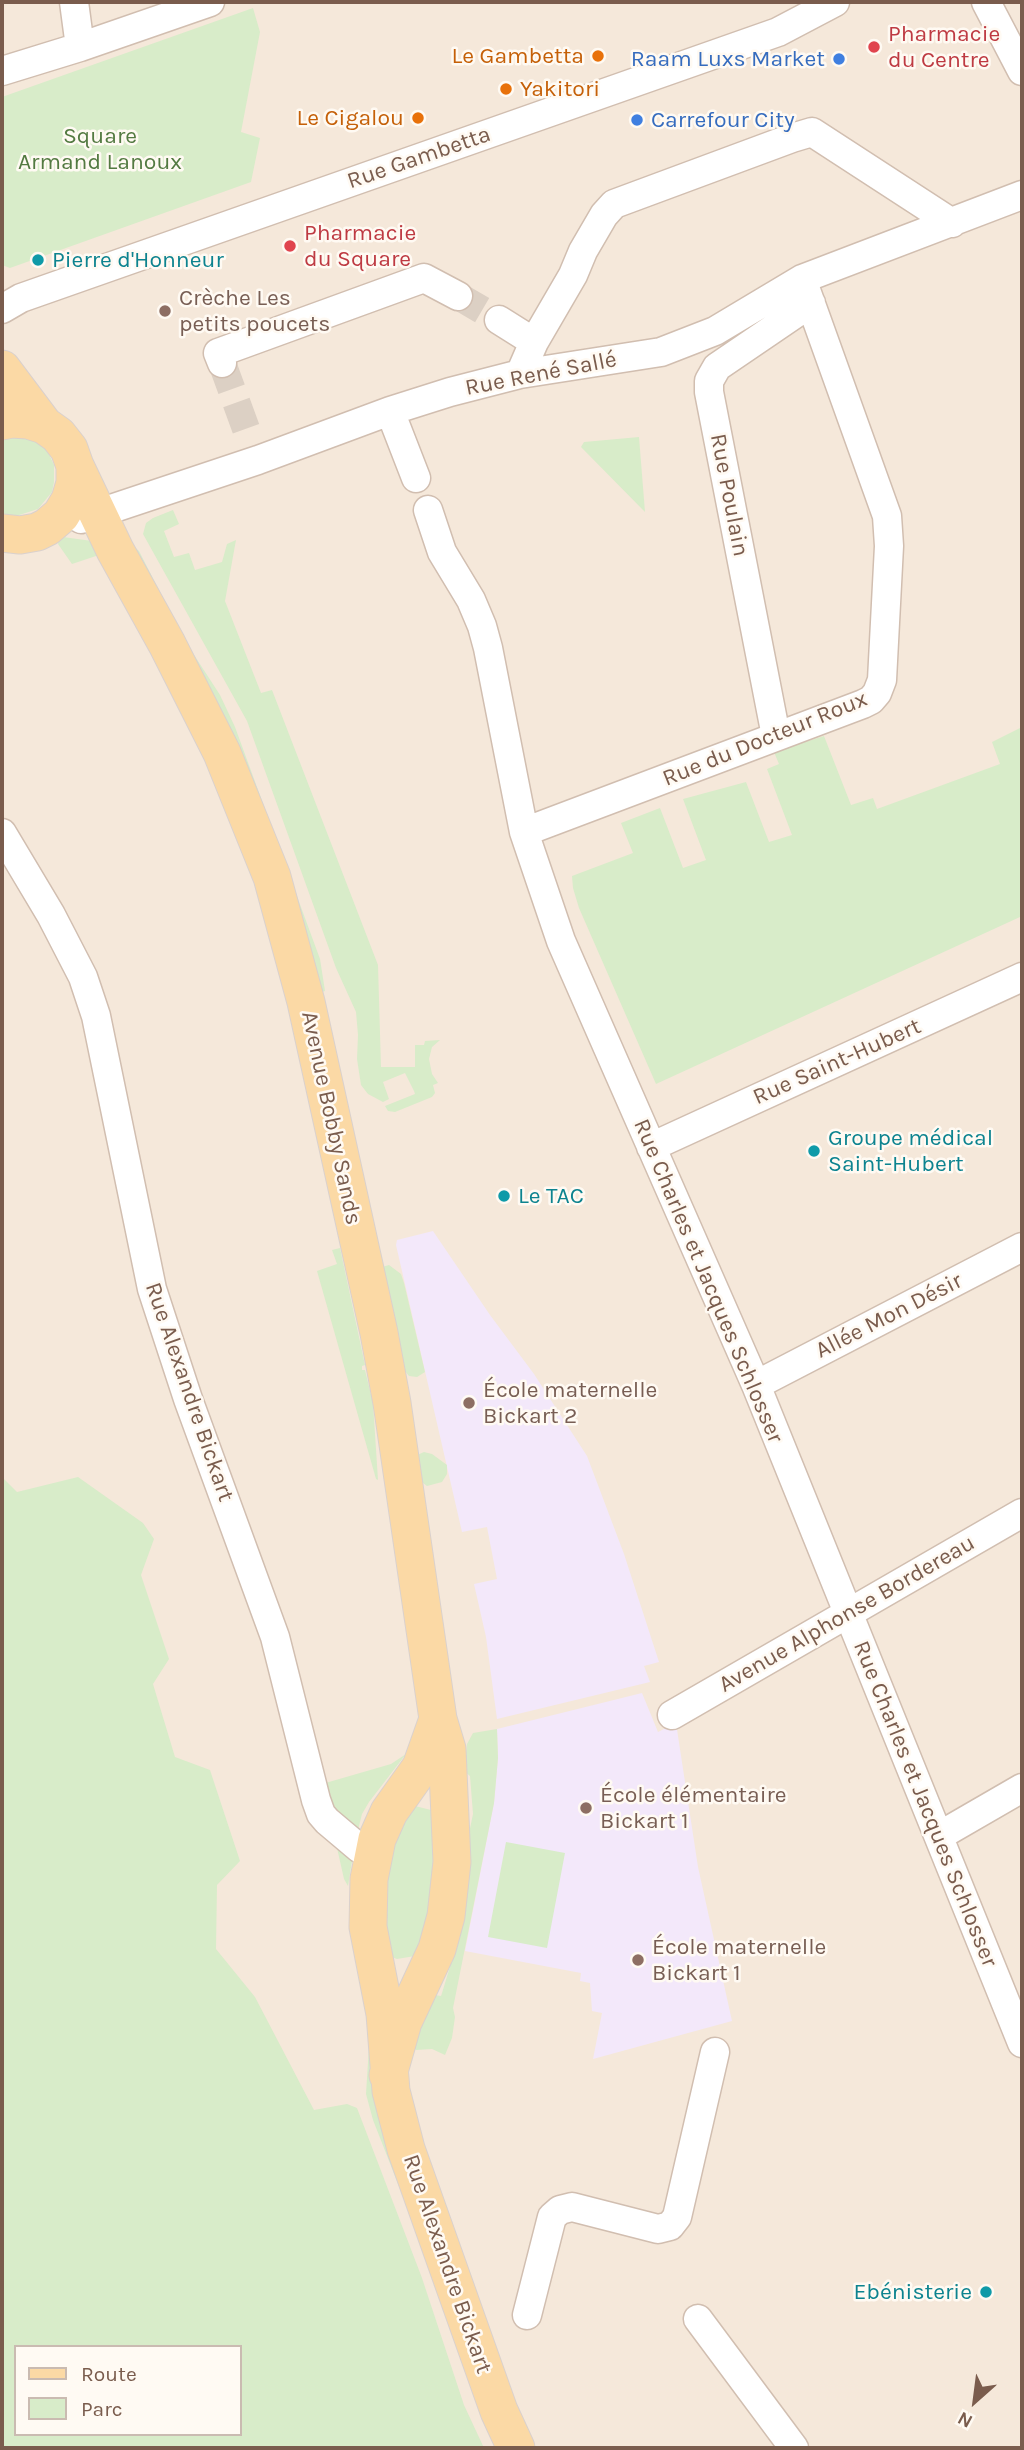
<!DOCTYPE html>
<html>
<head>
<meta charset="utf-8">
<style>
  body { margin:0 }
  #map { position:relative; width:1024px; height:2450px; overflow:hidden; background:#fdf6ec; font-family:Karla,sans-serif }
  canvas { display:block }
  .frame { position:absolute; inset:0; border:4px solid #7a5c4d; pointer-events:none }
  .legend { position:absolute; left:14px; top:2345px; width:228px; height:91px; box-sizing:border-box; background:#fffaf3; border:2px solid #cabbb1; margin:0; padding:9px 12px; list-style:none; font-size:21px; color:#7a5c4d }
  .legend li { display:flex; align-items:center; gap:14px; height:35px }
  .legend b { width:35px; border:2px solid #cabbb1 }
  .north { position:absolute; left:940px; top:2366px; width:70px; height:70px; -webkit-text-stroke:5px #fffaf3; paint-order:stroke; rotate:208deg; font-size:19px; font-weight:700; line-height:28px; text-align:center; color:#7a5c4d }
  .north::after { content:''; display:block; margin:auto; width:24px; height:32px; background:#7a5c4d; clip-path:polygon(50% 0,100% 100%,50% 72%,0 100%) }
</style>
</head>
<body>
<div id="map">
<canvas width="1024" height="2450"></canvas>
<div class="frame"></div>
<ul class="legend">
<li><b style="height:9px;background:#fbd9a5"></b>Route</li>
<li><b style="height:19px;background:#d8ecc9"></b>Parc</li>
</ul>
<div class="north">N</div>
</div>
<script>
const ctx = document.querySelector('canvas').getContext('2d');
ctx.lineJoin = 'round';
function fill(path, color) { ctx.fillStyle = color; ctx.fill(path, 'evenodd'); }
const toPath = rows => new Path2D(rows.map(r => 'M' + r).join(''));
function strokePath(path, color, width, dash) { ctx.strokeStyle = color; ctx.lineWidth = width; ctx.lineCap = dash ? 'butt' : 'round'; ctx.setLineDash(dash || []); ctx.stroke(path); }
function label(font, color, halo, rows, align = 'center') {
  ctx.font = font + ' Karla,sans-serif'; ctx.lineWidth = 5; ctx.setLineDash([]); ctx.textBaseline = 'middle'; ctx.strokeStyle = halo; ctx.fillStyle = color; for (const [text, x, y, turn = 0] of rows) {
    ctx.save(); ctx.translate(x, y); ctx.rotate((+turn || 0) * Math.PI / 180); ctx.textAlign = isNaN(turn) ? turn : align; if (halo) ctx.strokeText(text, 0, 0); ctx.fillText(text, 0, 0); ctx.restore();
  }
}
fill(toPath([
  [2,2,1022,2,1022,2448,2,2448],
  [16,2347,240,2347,240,2434,16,2434]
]), '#f5e8da');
fill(toPath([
  [433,1231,490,1315,534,1374,587,1456,624,1554,659,1662,644,1666,650,1682,497,1719,486,1637,474,1584,497,1579,487,1527,462,1532,396,1245,397,1240],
  [642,1693,658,1732,676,1723,698,1867,732,2021,593,2059,602,2013,592,2011,590,1983,580,1981,581,1973,465,1951,494,1803,498,1758,497,1729]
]), '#f3e8fa');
fill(toPath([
  [253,8,260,32,241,132,260,138,251,182,10,268,2,265,2,97],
  [23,435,40,443,47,450,54,465,54,482,52,492,38,509,16,516,6,515,2,513,2,437],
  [639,437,645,512,581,447,584,442],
  [173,510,179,524,164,531,174,557,189,553,195,570,222,562,227,544,236,540,225,601,261,693,272,690,378,965,381,1067,415,1067,415,1045,424,1045,425,1041,440,1040,432,1047,429,1059,432,1074,438,1083,433,1085,435,1093,432,1097,395,1112,388,1111,385,1106,415,1094,414,1091,405,1073,383,1082,389,1099,383,1102,368,1094,361,1085,357,1059,358,1035,356,1012,336,968,247,721,143,534,146,523,153,518],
  [63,537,92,541,99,555,72,564,58,544,59,540],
  [133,546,139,551,185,641,220,695,235,727,320,959,325,991,316,994],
  [1022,727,1022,921,1020,917,656,1084,579,908,573,888,572,876,633,853,621,823,660,808,683,868,706,860,683,799,746,782,769,842,792,835,767,769,779,764,774,752,824,736,851,805,873,798,877,809,1000,764,992,742],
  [340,1248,365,1365,362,1366,362,1370,365,1370,373,1403,378,1480,376,1479,317,1271,337,1264,332,1250],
  [389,1265,401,1274,404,1283,425,1372,417,1377,409,1376,405,1371,382,1267],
  [424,1452,432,1454,447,1465,447,1474,442,1482,427,1486,418,1479,415,1456],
  [2,1477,17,1492,78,1477,143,1523,154,1539,141,1575,169,1659,153,1684,175,1757,210,1770,240,1861,217,1885,216,1949,255,1997,314,2110,347,2104,357,2108,422,2278,464,2405,484,2448,2,2448],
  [16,2347,240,2347,240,2434,16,2434],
  [497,1729,498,1758,494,1803,453,2008,455,2017,452,2038,445,2055,432,2049,416,2050,411,2046,435,1995,441,1996,442,1993,455,1950,468,1838,473,1814,470,1776,463,1770,459,1759,466,1753,467,1744,473,1733],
  [406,1754,369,1802,362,1814,358,1830,338,1817,322,1784,391,1764],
  [415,1806,431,1810,443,1884,415,1956,397,1959,392,1957,375,1917,384,1842],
  [335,1839,353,1855,348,1886,344,1879],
  [506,1842,565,1853,547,1948,488,1937],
  [370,2030,407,2186,400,2189,373,2120,366,2094]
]), '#d8ecc9');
strokePath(toPath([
  [458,296,499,320],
  [222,363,249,437]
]), '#dcd0c4', 28, [28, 14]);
const minor = toPath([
  [74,2,80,47],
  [986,2,1022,71],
  [2,71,80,47,210,2],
  [2,309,21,298,778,32,835,2],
  [499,320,534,342],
  [222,363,218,353,424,278,458,296],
  [520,374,534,342,573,275,583,251,604,215,614,204,792,138,812,132,952,223],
  [390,411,416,478],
  [428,510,442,552,471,600,482,626,488,648,524,832,561,941,756,1385,1022,2043],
  [81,519,258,460,390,411,450,392,520,374,661,352,715,331,802,279,1022,195],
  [776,736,709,392,709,381,717,367,811,303],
  [524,832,863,704,871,700,877,693,882,680,889,546,887,516,802,279],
  [2,833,51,915,83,977,96,1016,152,1289,188,1399,275,1637,316,1800,321,1814,327,1821,359,1848,373,1856],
  [651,1147,1022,977],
  [756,1385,1022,1247],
  [672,1715,1022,1513],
  [939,1836,1022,1788],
  [527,2315,552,2217,560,2210,572,2207,658,2229,670,2226,677,2217,715,2052],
  [698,2319,794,2448]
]);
const major = toPath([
  [2,369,44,425],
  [2,421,12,419,28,420,44,425,58,435,69,449,75,466,75,483,70,500,61,515,47,527,37,532,20,535,2,533],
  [75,466,115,550,167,644,222,753,272,877,306,1002,379,1333,392,1403,438,1719,447,1749,452,1862,446,1916,437,1949,403,2022,388,2075],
  [438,1719,421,1767,389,1812,377,1839,369,1879,368,1927,385,2014,391,2091,406,2149,499,2411,516,2448]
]);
strokePath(minor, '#d1beb0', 31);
strokePath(major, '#dad1cd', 39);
strokePath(minor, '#fff', 28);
strokePath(major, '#fbd9a5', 37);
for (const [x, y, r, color] of [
  [874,47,7,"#e0444e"],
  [598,56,7,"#e8710a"],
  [839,59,7,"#3f7fe0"],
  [506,89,7,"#e8710a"],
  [418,118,7,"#e8710a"],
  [637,120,7,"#3f7fe0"],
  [290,246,7,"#e0444e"],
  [38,260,7,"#0f9aa8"],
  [165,311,7,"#8d6e63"],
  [814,1151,7,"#0f9aa8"],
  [504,1196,7,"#0f9aa8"],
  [469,1403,7,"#8d6e63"],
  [586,1808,7,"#8d6e63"],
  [638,1960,7,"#8d6e63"],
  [986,2292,7,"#0f9aa8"]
]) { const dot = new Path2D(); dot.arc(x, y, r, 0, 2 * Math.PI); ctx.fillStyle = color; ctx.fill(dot); strokePath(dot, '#fffaf3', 2.5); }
label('23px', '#be3a42', '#fffaf3', [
  ["Pharmacie",888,34],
  ["du Centre",888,60],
  ["Pharmacie",304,233],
  ["du Square",304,259]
], 'left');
label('23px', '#c56008', '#fffaf3', [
  ["Le Gambetta",584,56],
  ["Yakitori",520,89,"left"],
  ["Le Cigalou",404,118]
], 'right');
label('23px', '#366cbe', '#fffaf3', [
  ["Raam Luxs Market",825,59],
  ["Carrefour City",651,120,"left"]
], 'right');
label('23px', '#537a41', '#fffaf3', [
  ["Square",100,136],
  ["Armand Lanoux",100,162]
]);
label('23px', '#7a5c4d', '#fffaf3', [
  ["Rue Gambetta",419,158,-19],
  ["Rue René Sallé",541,374,-11],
  ["Rue Poulain",729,495,79],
  ["Rue du Docteur Roux",765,739,-22],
  ["Rue Saint-Hubert",837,1062,-24],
  ["Avenue Bobby Sands",331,1118,78],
  ["Rue Charles et Jacques Schlosser",708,1281,67],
  ["Allée Mon Désir",889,1316,-27],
  ["Rue Alexandre Bickart",189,1392,71],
  ["Avenue Alphonse Bordereau",847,1614,-30],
  ["Rue Charles et Jacques Schlosser",925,1804,68],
  ["Rue Alexandre Bickart",447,2264,71]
]);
label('23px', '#0d838f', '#fffaf3', [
  ["Pierre d'Honneur",52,260],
  ["Groupe médical",828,1138],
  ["Saint-Hubert",828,1164],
  ["Le TAC",518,1196],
  ["Ebénisterie",972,2292,"right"]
], 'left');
label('23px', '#785e54', '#fffaf3', [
  ["Crèche Les",179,298],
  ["petits poucets",179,324],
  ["École maternelle",483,1390],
  ["Bickart 2",483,1416],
  ["École élémentaire",600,1795],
  ["Bickart 1",600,1821],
  ["École maternelle",652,1947],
  ["Bickart 1",652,1973]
], 'left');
</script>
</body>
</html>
